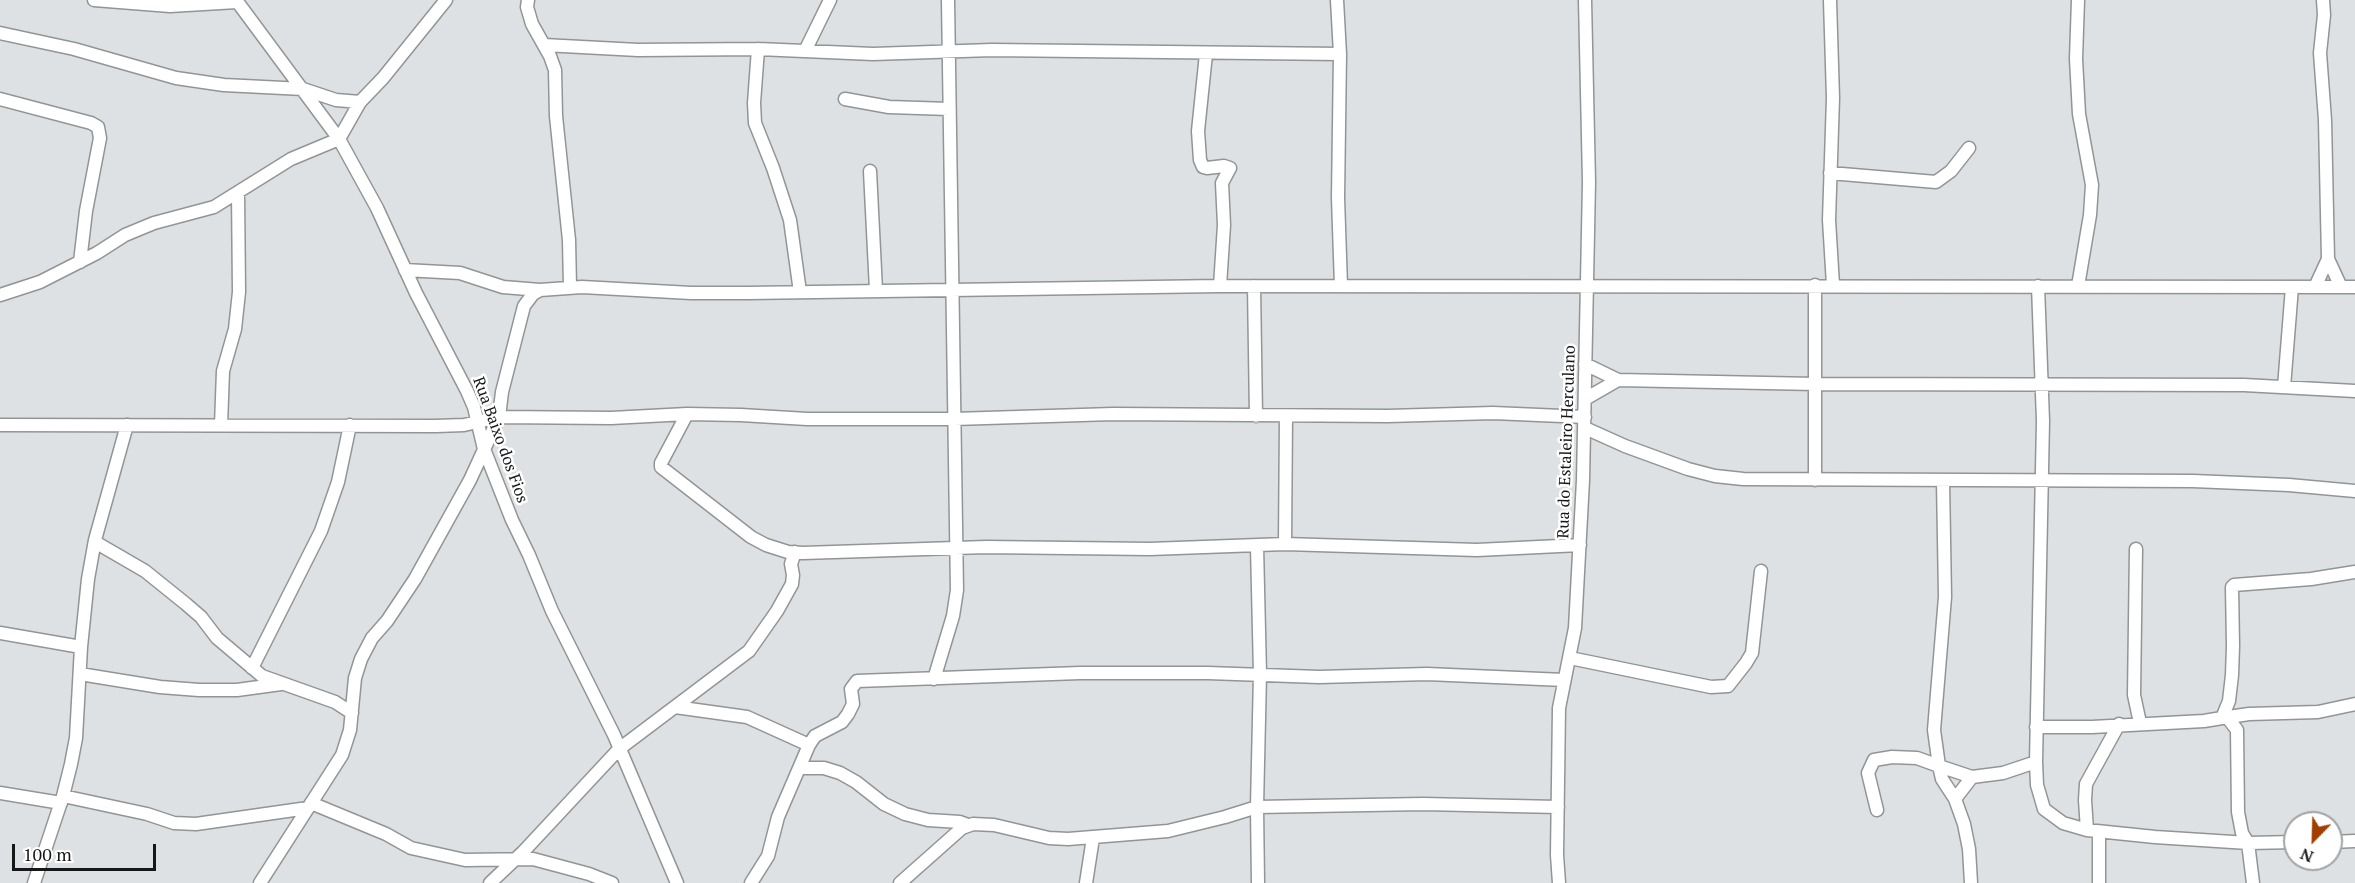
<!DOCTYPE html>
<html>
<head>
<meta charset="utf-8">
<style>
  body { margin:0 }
  #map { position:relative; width:2355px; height:883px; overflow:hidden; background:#dee1e3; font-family:"PT Serif",serif }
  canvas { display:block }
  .north { position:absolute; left:2283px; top:811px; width:60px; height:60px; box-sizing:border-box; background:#fff; border:2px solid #a2a2a2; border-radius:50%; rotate:203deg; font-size:16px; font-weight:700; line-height:24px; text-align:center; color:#161717 }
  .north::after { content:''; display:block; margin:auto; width:21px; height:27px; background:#a13e02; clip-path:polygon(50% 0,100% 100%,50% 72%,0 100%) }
  .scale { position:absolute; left:12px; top:844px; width:144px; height:27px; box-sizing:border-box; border:3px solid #161717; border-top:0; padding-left:8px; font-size:18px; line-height:21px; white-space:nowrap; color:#161717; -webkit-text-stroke:4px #fff; paint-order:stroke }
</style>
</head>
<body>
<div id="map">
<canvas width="2355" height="883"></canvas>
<div class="north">N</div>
<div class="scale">100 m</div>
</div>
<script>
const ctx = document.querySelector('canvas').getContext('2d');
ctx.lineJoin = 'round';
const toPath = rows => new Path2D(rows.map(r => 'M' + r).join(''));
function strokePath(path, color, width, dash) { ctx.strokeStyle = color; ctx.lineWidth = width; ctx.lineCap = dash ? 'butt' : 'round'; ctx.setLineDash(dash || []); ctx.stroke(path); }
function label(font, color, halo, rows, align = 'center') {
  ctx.font = font + ' "PT Serif",serif'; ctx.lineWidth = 5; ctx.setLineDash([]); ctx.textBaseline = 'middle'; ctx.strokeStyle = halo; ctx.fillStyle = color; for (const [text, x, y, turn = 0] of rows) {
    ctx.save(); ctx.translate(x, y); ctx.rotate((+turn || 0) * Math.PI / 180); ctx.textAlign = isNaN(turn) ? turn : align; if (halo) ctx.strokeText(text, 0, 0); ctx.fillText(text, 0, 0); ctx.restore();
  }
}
const minor = toPath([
  [94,0,170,6,237,2],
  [236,0,339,139,377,208,416,293,467,391,474,407,484,449,512,520,529,555,552,611,614,735,677,883],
  [528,0,527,7,532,24,550,56,555,70,556,116,569,240,570,287],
  [1337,0,1340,54,1338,198,1341,286],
  [1830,0,1833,98,1829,220,1833,285],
  [2078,0,2076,59,2079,114,2092,185,2090,215,2078,286],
  [0,33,74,49,176,78,224,85,303,89,336,100,360,102],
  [544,45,638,50,758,49,873,54,992,50,1340,54],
  [758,49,754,103,755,123,773,168,790,220,800,292],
  [805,51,830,0],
  [1206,54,1198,131,1200,160,1203,167,1207,168,1224,166,1230,168,1222,183,1224,225,1220,286],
  [0,99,91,123,98,127,100,138,86,211,80,262],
  [845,99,889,107,949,109],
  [870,171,876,290],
  [1830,173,1936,182,1951,171,1969,148],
  [2328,259,2341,287],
  [405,270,460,273,503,287,540,290],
  [1815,285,1815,480],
  [1254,286,1256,416],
  [2315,287,2328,259,2325,120,2320,53,2324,15,2323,0],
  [0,295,40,282,97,253,125,235,154,223,214,207,291,159,339,139,360,102,383,78,446,0],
  [1585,364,1618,380,1815,384,2244,385,2355,391],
  [2284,387,2292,287],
  [1585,399,1618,380],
  [687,414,661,463,661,467,751,537,766,545,788,552,803,553,986,547,1150,549,1285,544,1477,550,1580,545],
  [0,425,436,426,464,425,499,417,611,418,687,414,741,415,807,419,954,419,1113,414,1388,416,1493,413,1585,417],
  [221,425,223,371,235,329,239,292,238,192],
  [1585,428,1625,446,1688,469,1715,476,1743,479,2193,481,2289,485,2355,491],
  [95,542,145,571,186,604,201,617,217,638,262,676,335,702,352,713],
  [1285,544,1286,416],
  [1257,546,1260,674,1257,807,1258,883],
  [2136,549,2134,695,2140,723],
  [0,633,81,647],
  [1570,658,1711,687,1728,686,1746,663,1752,653,1761,571],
  [252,668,321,531,338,482,350,425],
  [80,674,160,687,199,690,237,690,281,684],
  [934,679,953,616,957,590,948,0],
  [675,707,747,717,809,745],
  [2227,717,2237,730,2238,812,2242,833,2248,843,2253,883],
  [2222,718,2249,714,2318,712,2355,704],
  [2036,727,2092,727,2204,721,2222,718,2229,701,2232,675,2233,646,2232,587,2234,585,2311,579,2355,572],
  [2036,762,2043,421,2038,286],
  [1939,766,1934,730,1945,597,1943,481],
  [800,768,824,768,840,773,856,782,884,804,905,814,928,820,960,822,968,825],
  [0,793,61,803],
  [63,796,147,814,174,823,196,824,308,808],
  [1955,799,1972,777,2003,773,2036,762,2037,785,2044,809,2063,823,2087,830,2155,837,2248,843,2295,842],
  [311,803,386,834,411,848,465,860,533,859,589,874,612,883],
  [1877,810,1868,773,1874,760,1892,757,1917,758,1939,766],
  [2087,830,2085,800,2086,784,2119,724],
  [2331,842,2355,841],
  [34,883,63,796,71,764,76,738,81,647,88,579,95,540,127,425],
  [260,883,342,755,350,730,355,678,361,659,372,638,387,621,415,579,470,480,499,417,502,392,524,306,533,294,540,290,582,287,691,293,748,293,1220,286,2355,287],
  [490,883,523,852,619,749,749,651,777,611,792,584,793,575,791,564,795,552],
  [751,883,768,856,778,817,809,745,815,736,842,722,848,714,853,704,851,689,857,681,1080,673,1208,673,1319,677,1427,674,1564,680],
  [900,883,962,828,973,824,994,825,1049,838,1068,839,1168,831,1225,817,1257,807,1423,804,1558,807],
  [1086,883,1093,838],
  [1559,883,1557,855,1559,708,1575,628,1583,480,1589,182,1585,0],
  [1971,883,1969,849,1964,824,1955,799,1942,779,1939,766,1972,777],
  [2099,883,2099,833]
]);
strokePath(minor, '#929496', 15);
strokePath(minor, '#fff', 12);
label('16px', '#161717', '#fff', [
  ["Rua Baixo dos Fios",500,440,70],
  ["Rua do Estaleiro Herculano",1567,442,-88]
]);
</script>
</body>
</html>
